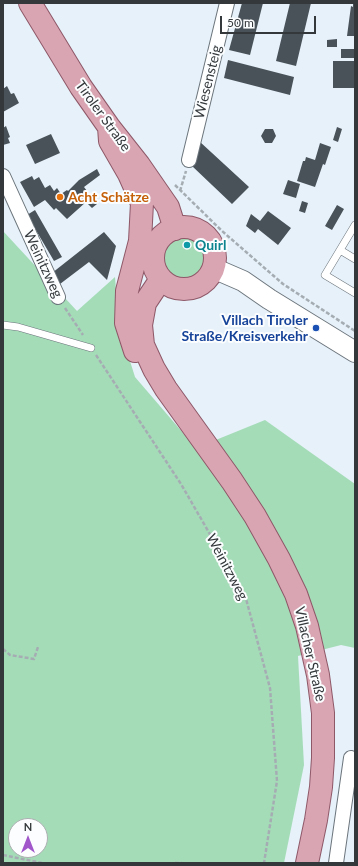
<!DOCTYPE html>
<html>
<head>
<meta charset="utf-8">
<style>
  body { margin:0 }
  #map { position:relative; width:358px; height:866px; overflow:hidden; background:#e6f1f9; font-family:Lato,sans-serif }
  canvas { display:block }
  .frame { position:absolute; inset:0; border:4px solid #34383b; pointer-events:none }
  .north { position:absolute; left:8px; top:818px; width:40px; height:40px; box-sizing:border-box; background:#fbfdfe; border:1px solid #abaeb0; border-radius:50%; rotate:0deg; font-size:11px; font-weight:700; line-height:16px; text-align:center; color:#34383b }
  .north::after { content:''; display:block; margin:auto; width:14px; height:18px; background:#a157ca; clip-path:polygon(50% 0,100% 100%,50% 72%,0 100%) }
  .scale { position:absolute; left:220px; top:16px; width:96px; height:18px; box-sizing:border-box; border:2px solid #34383b; border-top:0; padding-left:5px; font-size:12px; line-height:14px; white-space:nowrap; color:#34383b; -webkit-text-stroke:3px #fbfdfe; paint-order:stroke }
</style>
</head>
<body>
<div id="map">
<canvas width="358" height="866"></canvas>
<div class="frame"></div>
<div class="north">N</div>
<div class="scale">50 m</div>
</div>
<script>
const ctx = document.querySelector('canvas').getContext('2d');
ctx.lineJoin = 'round';
function fill(path, color) { ctx.fillStyle = color; ctx.fill(path, 'evenodd'); }
const toPath = rows => new Path2D(rows.map(r => 'M' + r).join(''));
function strokePath(path, color, width, dash) { ctx.strokeStyle = color; ctx.lineWidth = width; ctx.lineCap = dash ? 'butt' : 'round'; ctx.setLineDash(dash || []); ctx.stroke(path); }
function label(font, color, halo, rows, align = 'center') {
  ctx.font = font + ' Lato,sans-serif'; ctx.lineWidth = 4; ctx.setLineDash([]); ctx.textBaseline = 'middle'; ctx.strokeStyle = halo; ctx.fillStyle = color; for (const [text, x, y, turn = 0] of rows) {
    ctx.save(); ctx.translate(x, y); ctx.rotate((+turn || 0) * Math.PI / 180); ctx.textAlign = isNaN(turn) ? turn : align; if (halo) ctx.strokeText(text, 0, 0); ctx.fillText(text, 0, 0); ctx.restore();
  }
}
fill(toPath([
  [3,231,77,311,115,277,119,326,135,377,196,448,265,420,355,484,355,648,341,645,298,656,304,765,284,863,3,863],
  [16,826,40,826,40,850,16,850],
  '159 259a25 25 0 1 1 50 0a25 25 0 1 1-50 0Z'
]), '#a5dcb8');
fill(toPath([
  [242,3,263,3,250,55,229,50],
  [290,3,311,3,296,66,276,61],
  [353,3,355,3,355,36,347,36,351,6,353,7],
  [337,39,337,47,327,47,327,40],
  [341,49,355,49,355,58,341,58],
  [228,60,294,77,290,95,224,78],
  [333,61,354,61,354,88,333,88],
  [7,86,11,94,14,93,19,103,3,112,3,89],
  [6,126,10,137,8,138,10,143,3,145,3,128],
  [337,127,342,129,338,142,333,140],
  [265,129,273,129,276,136,272,143,265,143,261,136],
  [51,134,60,153,35,164,26,145],
  [199,141,249,187,232,204,192,166],
  [320,143,331,147,325,165,323,164,315,187,297,181,303,161,305,161,306,157,315,160],
  [97,169,100,175,84,187,97,204,92,208,86,202,67,219,56,208,54,210,45,200,34,207,20,182,32,176,34,180,39,177,45,188,50,185,54,191,57,188,61,194,67,190,68,191,79,180],
  [288,180,300,184,296,198,283,194],
  [302,201,308,203,305,213,299,211],
  [337,205,344,209,332,230,325,226],
  [35,210,62,257,54,261,27,215],
  [268,211,291,228,278,245,258,229,255,233,246,226,251,214,260,221],
  [104,232,116,246,107,280,89,262,60,284,52,273]
]), '#495259');
const lane = toPath([
  [355,225,325,275,355,293],
  [340,250,355,259],
  [3,325,18,327,91,348]
]);
const street = toPath([
  [189,160,227,3],
  [3,176,58,297],
  [336,863,351,758]
]);
const secondary = toPath([
  [213,268,243,281,269,299,355,352]
]);
const primary = toPath([
  [30,3,81,87,109,127,139,165,168,207,175,229],
  [109,127,110,141,129,174,142,203,140,241,127,291,126,323,135,351],
  '153 258a31 31 0 1 1 62 0a31 31 0 1 1-62 0Z',
  [161,279,145,303,141,325,143,345,154,369,166,389,232,481,255,516,279,559,296,594,307,626,318,675,323,713,323,758,321,787,316,820,307,863]
]);
strokePath(lane, '#6c757c', 8);
strokePath(street, '#6c757c', 16);
strokePath(secondary, '#6c757c', 22);
strokePath(primary, '#8e5868', 24);
strokePath(toPath([
  [175,185,222,231,283,284,355,331],
  [180,191,186,171],
  [65,308,83,335],
  [96,355,181,484,245,595,270,688,277,781,264,863],
  [3,649,10,655,34,659,38,647],
  [3,855,42,863],
  [175,863,182,863]
]), '#a5adb3', 2.5, [4, 2]);
strokePath(lane, '#fff', 7);
strokePath(street, '#fff', 14);
strokePath(secondary, '#fff', 20);
strokePath(primary, '#d9a5b3', 22);
for (const [x, y, r, color] of [
  [60,197,4,"#e8710a"],
  [187,245,4,"#0f9aa8"],
  [316,328,4,"#1a4fb4"]
]) { const dot = new Path2D(); dot.arc(x, y, r, 0, 2 * Math.PI); ctx.fillStyle = color; ctx.fill(dot); strokePath(dot, '#fbfdfe', 1.5); }
label('14px', '#34383b', '#fbfdfe', [
  ["Wiesensteig",208,82,-76],
  ["Tiroler Straße",103,116,54],
  ["Weinitzweg",43,264,65],
  ["Weinitzweg",227,567,62],
  ["Villacher Straße",310,654,77]
]);
label('bold 14px', '#c56008', '#fbfdfe', [
  ["Acht Schätze",68,197]
], 'left');
label('bold 14px', '#0d838f', '#fbfdfe', [
  ["Quirl",195,245]
], 'left');
label('bold 14px', '#164399', '#fbfdfe', [
  ["Villach Tiroler",308,320],
  ["Straße/Kreisverkehr",308,336]
], 'right');
</script>
</body>
</html>
